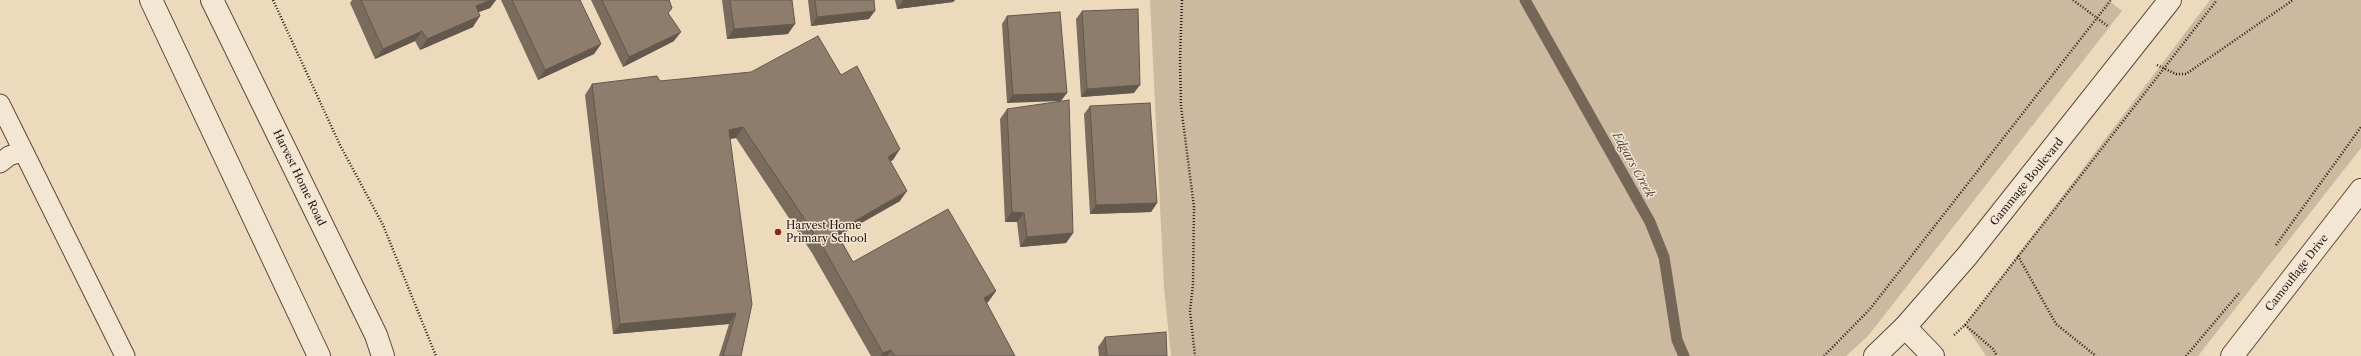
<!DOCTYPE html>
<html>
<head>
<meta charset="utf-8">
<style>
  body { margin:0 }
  canvas { display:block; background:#edd9bc }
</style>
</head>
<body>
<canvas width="2361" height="356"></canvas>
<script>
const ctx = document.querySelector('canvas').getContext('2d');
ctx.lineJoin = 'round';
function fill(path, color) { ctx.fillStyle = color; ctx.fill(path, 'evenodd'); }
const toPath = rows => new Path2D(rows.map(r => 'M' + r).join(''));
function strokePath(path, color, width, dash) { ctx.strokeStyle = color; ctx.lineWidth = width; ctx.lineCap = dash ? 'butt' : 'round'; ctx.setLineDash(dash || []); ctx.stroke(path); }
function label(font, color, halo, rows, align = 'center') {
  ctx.font = font + ' "Libre Caslon Text",serif'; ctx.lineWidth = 3; ctx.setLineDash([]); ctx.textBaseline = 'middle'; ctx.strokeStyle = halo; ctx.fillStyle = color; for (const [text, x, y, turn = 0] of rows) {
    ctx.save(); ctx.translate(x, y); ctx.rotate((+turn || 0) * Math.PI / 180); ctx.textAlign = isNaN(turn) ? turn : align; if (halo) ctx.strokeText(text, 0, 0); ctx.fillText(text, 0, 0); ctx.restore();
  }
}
fill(toPath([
  [1150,0,2108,0,2122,11,1868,336,1846,356,1171,356,1164,288],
  [2210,0,2361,0,2361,148,2198,356,1986,356,1965,325]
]), '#ccb9a0');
strokePath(toPath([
  [1525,0,1650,222,1664,257,1677,340,1684,356]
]), '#766657', 11);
const service = toPath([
  [0,104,125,356],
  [0,163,9,156,23,151]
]);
const minor = toPath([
  [1875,356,1905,327,1933,356],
  [2232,356,2361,190]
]);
const tertiary = toPath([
  [151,0,319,356],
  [212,0,376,335,383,356],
  [1905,327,1967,256,2170,0]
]);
strokePath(service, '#594a3f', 21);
strokePath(minor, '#594a3f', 24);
strokePath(tertiary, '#594a3f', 24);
strokePath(toPath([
  [273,0,340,145,383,225,436,356],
  [1182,0,1180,59,1181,106,1194,207,1193,284,1190,311,1195,356],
  [2073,0,2109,27],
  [2157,65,2176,74,2186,74,2293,0],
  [2276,245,2361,127],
  [2018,256,2056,324,2096,356],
  [1965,325,1993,349,1997,356],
  [1954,335,1965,325,2217,0],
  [1824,356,1870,309,2111,0],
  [2186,356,2240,292]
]), '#281a15', 2.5, [1, 2]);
strokePath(service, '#f3e6d3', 19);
strokePath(minor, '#f3e6d3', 22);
strokePath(tertiary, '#f3e6d3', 22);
fill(toPath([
  [352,0,496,0,490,8,479,12,473,27,420,50,415,41,375,59,350,3],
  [501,0,580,0,601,44,594,54,538,80],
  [591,0,669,0,672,8,668,13,674,41,623,67],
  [722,0,792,0,788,34,727,39],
  [808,0,874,0,869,19,811,26],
  [895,0,955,0,953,2,897,9],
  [1082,11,1134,93,1081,97,1076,19],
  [1007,16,1067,93,1007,103,1002,24],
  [660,81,893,160,890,161,900,201,838,236,853,262,996,291,988,302,986,303,1015,356,871,356,812,253,736,138,730,139,741,356,719,356,729,324,613,334,585,95,592,84],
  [1090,106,1157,203,1151,212,1090,214,1084,114],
  [1007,109,1073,233,1066,243,1020,247,1017,222,1005,222,1000,119],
  [1105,337,1167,356,1099,356,1098,347]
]), '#7a6c5d');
fill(toPath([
  [491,0,496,0,490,8,468,16,476,6],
  [903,0,955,0,953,2,897,9],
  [875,11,869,19,811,26,817,17],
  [480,16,473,27,420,50,427,39],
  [795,24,788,34,727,39,734,29],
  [422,31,415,41,375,59,383,49],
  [681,32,674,41,623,67,629,57],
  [601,44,594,54,538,80,545,70],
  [1140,85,1134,93,1081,97,1087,89],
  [1067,93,1061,101,1007,103,1013,95],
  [743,127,736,138,721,140,729,130],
  [900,149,893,160,880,168,888,157],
  [907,191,900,201,828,242,836,232],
  [1157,203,1151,212,1090,214,1096,205],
  [1012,212,1024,213,1017,222,1005,222],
  [1073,233,1066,243,1020,247,1027,237],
  [996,291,988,302,976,308,984,298],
  [736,313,729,324,613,334,620,324],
  [891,350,887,356,881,356,883,353]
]), '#63584c');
const building = toPath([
  [361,0,491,0,476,6,480,16,427,39,422,31,383,49,361,0],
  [512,0,580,0,601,44,545,70,512,0],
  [602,0,669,0,672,8,668,13,681,32,629,57,602,0],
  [730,0,792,0,795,24,734,29,730,0],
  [815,0,874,0,875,11,817,17,815,0],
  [1138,9,1140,85,1087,89,1082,11,1138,9],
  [1060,12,1067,93,1013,95,1007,16,1060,12],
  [818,36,841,75,857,66,900,149,888,157,907,191,836,232,853,262,948,209,996,291,984,298,1015,356,895,356,891,350,883,353,820,242,743,127,729,130,752,304,741,356,723,356,736,313,620,324,592,84,657,76,660,81,751,72,818,36],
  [1069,100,1073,233,1027,237,1024,213,1012,212,1007,109,1069,100],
  [1150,103,1157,203,1096,205,1090,106,1150,103],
  [1166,332,1167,356,1107,356,1105,337,1166,332]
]);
fill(building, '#8e7d6c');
strokePath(building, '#63584c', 1);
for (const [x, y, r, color] of [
  [778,232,4,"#8f2418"]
]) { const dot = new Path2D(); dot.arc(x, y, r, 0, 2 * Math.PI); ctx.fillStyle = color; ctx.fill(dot); strokePath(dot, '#f3e6d3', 1.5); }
label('11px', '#281a15', '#f3e6d3', [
  ["Harvest Home Road",299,178,64],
  ["Gammage Boulevard",2027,182,-51],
  ["Camouflage Drive",2297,273,-52]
]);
label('11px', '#281a15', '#f3e6d3', [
  ["Harvest Home",786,226],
  ["Primary School",786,239]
], 'left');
label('italic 12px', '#5c4c41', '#f3e6d3', [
  ["Edgars Creek",1633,165,61]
]);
</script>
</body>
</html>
